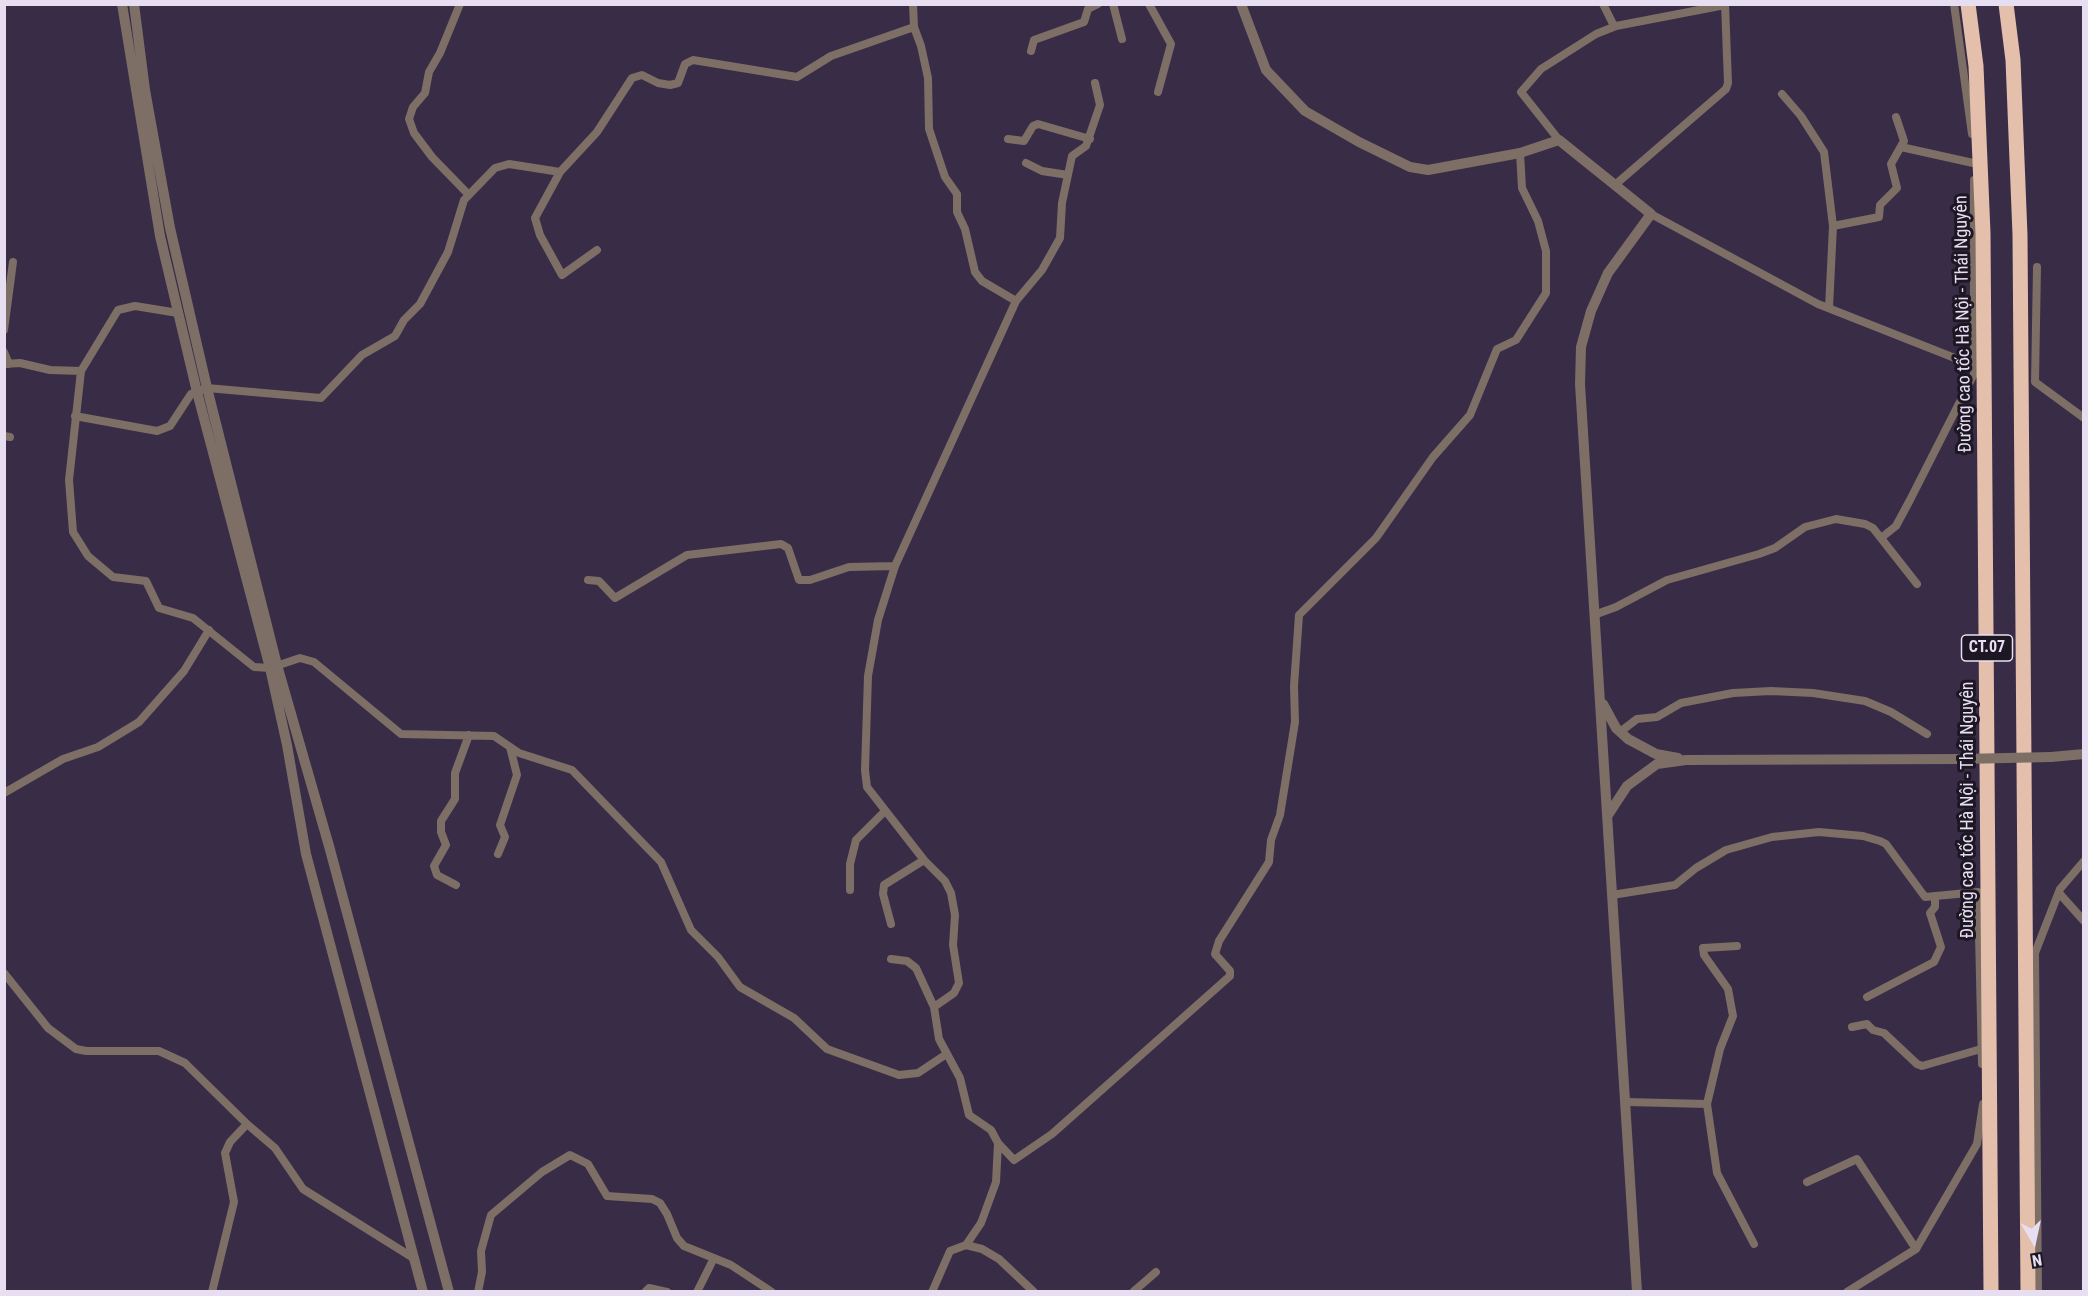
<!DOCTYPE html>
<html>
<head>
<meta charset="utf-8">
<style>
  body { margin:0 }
  #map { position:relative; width:2088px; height:1296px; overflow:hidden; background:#392c47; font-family:"Roboto Condensed",sans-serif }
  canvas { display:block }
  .frame { position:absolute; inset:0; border:6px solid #e7dff1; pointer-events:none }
  .north { position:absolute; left:2004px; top:1212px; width:60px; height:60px; -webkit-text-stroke:4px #1d1724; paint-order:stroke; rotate:171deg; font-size:16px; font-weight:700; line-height:24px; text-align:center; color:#e7dff1 }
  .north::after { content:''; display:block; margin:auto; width:21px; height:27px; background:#e7dff1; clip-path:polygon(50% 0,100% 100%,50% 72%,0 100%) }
</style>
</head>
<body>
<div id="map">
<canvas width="2088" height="1296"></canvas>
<div class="frame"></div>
<div class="north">N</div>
</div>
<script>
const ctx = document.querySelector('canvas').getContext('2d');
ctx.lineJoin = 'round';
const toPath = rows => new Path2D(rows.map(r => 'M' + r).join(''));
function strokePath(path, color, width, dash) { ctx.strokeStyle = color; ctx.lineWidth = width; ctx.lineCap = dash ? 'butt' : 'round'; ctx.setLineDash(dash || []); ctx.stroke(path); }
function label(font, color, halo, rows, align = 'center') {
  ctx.font = font + ' "Roboto Condensed",sans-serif'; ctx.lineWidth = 6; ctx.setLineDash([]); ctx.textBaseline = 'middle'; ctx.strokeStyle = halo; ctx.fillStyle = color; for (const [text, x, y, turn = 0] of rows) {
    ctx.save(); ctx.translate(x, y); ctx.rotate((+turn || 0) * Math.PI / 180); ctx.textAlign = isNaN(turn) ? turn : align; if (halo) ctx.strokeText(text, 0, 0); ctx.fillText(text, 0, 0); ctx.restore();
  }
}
strokePath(toPath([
  [460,4,440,53,429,72,425,93,413,107,409,119,414,133,432,157,468,194],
  [913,4,914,27,921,46,928,78,929,129,945,177,957,194,957,212,965,229,975,272,982,281,1016,301],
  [1113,4,1122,39],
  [1149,4,1171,44,1158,92],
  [1603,4,1614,26],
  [1954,4,1972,134],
  [1031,51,1034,40,1084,22,1088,9,1098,4],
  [1095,83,1100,105,1086,146,1072,156,1062,203,1060,238,1042,270,1016,301,895,566,878,620,868,676,865,770,867,787,924,860,945,881,951,893,955,915,953,945,959,983,954,993,934,1007,939,1039,960,1078,969,1115,991,1130,998,1143,1014,1160,1052,1134,1230,976,1230,971,1215,954,1219,941,1269,862,1271,840,1280,815,1295,722,1294,686,1299,615,1376,538,1433,457,1470,415,1497,349,1516,340,1546,293,1546,251,1538,221,1522,188,1520,153],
  [1782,94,1801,116,1824,152,1833,226],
  [1008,139,1024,141,1033,126,1038,124,1090,139],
  [1559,140,1521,92,1541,69,1596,34,1616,26,1725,5],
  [1901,147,1973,163],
  [1026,163,1042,171,1068,175],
  [1616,184,1726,89,1728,83,1725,4],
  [1651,214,1818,304,1975,366],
  [597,250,562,275,540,235,535,218,560,172,597,132,632,78,642,75,658,83,670,85,678,83,685,64,693,60,797,77,831,56,914,27],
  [2037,267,2035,382,2084,418],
  [1829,308,1833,226,1879,217,1880,205,1897,188,1891,164,1904,141,1896,117],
  [178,313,135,306,118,310,81,371,69,480,73,532,88,556,113,577,146,581,159,608,193,618,254,667,270,668,300,658,314,662,401,734,494,736,519,753,572,770,661,862,691,930,718,957,740,987,794,1018,827,1049,899,1075,918,1073,945,1055],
  [4,330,13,262],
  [4,352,9,364],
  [4,364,20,363,50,370,81,371],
  [75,416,157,431,170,426,191,394,207,388,321,398,362,355,395,336,404,320,420,304,448,252,464,200,495,168,509,164,560,172],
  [4,436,10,437],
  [1881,538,1896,526,1910,500,1974,374,1974,180],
  [588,580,599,581,615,598,687,555,781,544,788,548,799,580,810,580,849,567,895,566],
  [1594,615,1616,607,1667,580,1759,554,1775,548,1805,527,1836,519,1865,524,1873,528,1917,584],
  [1620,732,1637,719,1657,717,1681,703,1733,693,1771,691,1813,693,1865,701,1891,712,1927,734],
  [4,793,63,759,98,747,139,722,184,671,209,630],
  [498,854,505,837,500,825,517,775,510,747],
  [456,885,437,875,434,866,446,845,441,832,441,821,455,799,455,773,469,735],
  [850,890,850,864,856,840,885,811],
  [2059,893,2084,921],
  [1612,895,1675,885,1696,868,1726,850,1772,837,1819,832,1863,836,1880,841,1886,844,1925,897,1978,892,1982,1064],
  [891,924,883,894,884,885,924,860],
  [1737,946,1703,948,1704,955,1728,989,1733,1016,1720,1049,1707,1104,1717,1173,1754,1244],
  [891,959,907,961,916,968,934,1007],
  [4,973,48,1028,76,1049,86,1051,159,1051,185,1063,247,1124,275,1148,303,1189,415,1259],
  [1867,997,1934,962,1941,947,1930,913,1935,907,1935,898],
  [1852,1027,1867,1024,1873,1030,1884,1033,1917,1064,1922,1066,1981,1049],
  [1627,1102,1707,1104],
  [1807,1182,1857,1159,1916,1249],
  [966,1245,981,1223,996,1182,998,1143],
  [212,1292,234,1202,225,1153,230,1142,247,1124],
  [478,1292,482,1272,481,1251,491,1215,542,1172,570,1155,588,1164,607,1196,652,1199,660,1203,667,1214,677,1238,684,1246,731,1265,772,1292],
  [645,1292,649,1288,667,1292],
  [697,1292,714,1258],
  [932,1292,950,1251,966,1245,982,1249,999,1259,1034,1292],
  [1133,1292,1156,1272],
  [1847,1292,1916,1249,1977,1144,1983,1104],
  [2038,1292,2035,953,2060,889,2084,861]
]), '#7d6e66', 8);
strokePath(toPath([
  [122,4,160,236,197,392,270,668,287,745,306,854,423,1292],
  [134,4,145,90,170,228,207,388,277,665,329,846,449,1292],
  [1241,4,1266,70,1305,111,1359,142,1410,167,1428,170,1520,153,1559,140,1651,214,1608,273,1591,311,1581,347,1580,384,1637,1292],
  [1603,704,1616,728,1628,739,1656,754,1678,758],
  [2051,757,2084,754],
  [1608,815,1627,786,1657,764,1686,760,1962,759]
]), '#7d6e66', 10);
strokePath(toPath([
  [1968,4,1976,66,1983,233,1991,1292],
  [2006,4,2013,60,2020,235,2028,1292]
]), '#e4bfac', 15);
strokePath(toPath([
  [1962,759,2051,757]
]), '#7d6e66', 10);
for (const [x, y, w] of [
  [1987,648,51]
]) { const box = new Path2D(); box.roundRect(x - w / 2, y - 13, w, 26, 4.5); ctx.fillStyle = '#1d1724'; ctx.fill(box); strokePath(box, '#e7dff1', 1.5); }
label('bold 16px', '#e7dff1', null, [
  ["CT.07",1987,648]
]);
label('18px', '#e7dff1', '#1d1724', [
  ["Đường cao tốc Hà Nội - Thái Nguyên",1964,324,-91],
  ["Đường cao tốc Hà Nội - Thái Nguyên",1968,810,-90]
]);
</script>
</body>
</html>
